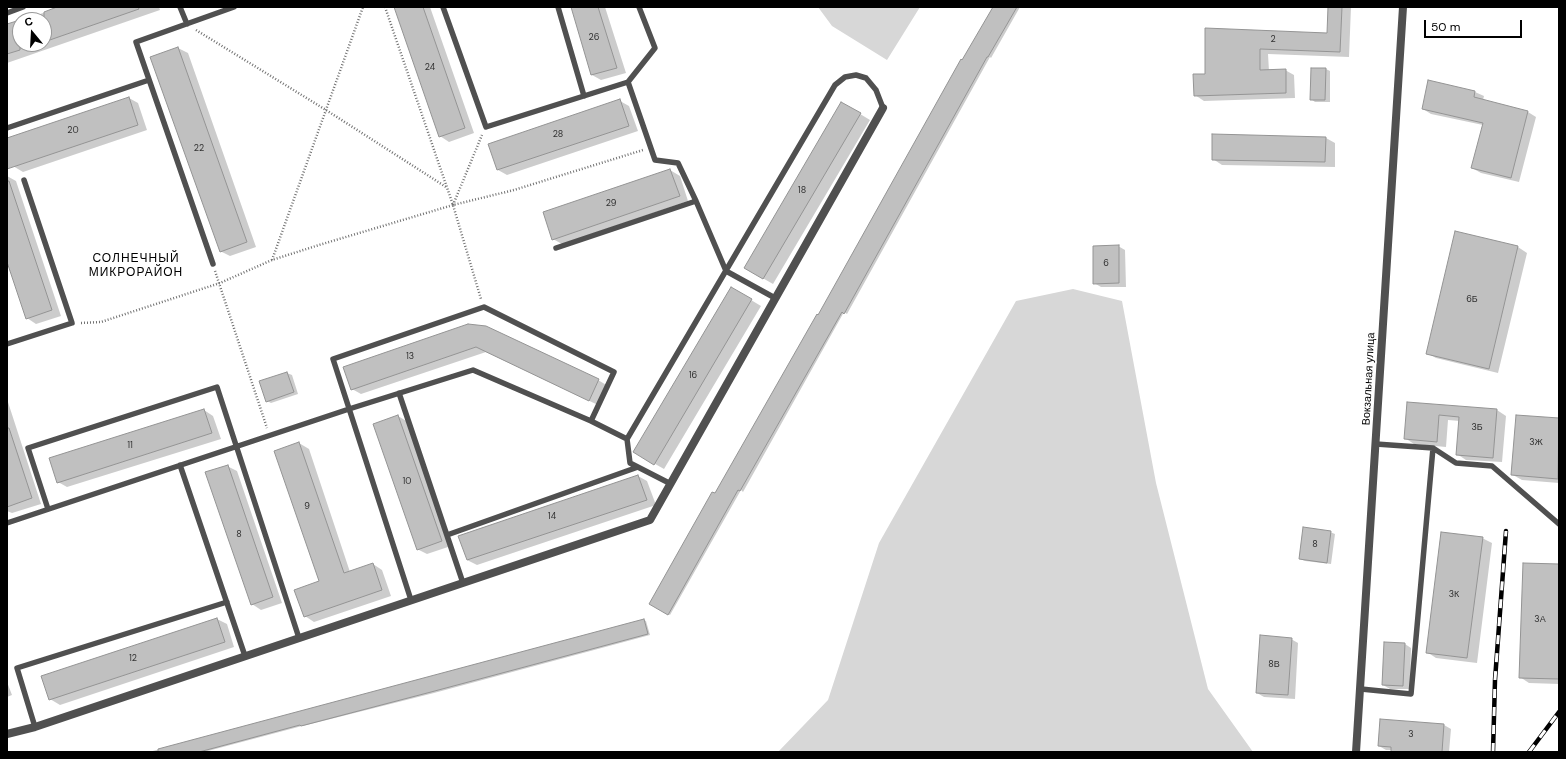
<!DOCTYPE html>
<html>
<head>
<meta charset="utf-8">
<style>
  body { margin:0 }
  #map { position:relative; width:1566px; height:759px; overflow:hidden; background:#fff; font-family:"DM Sans",sans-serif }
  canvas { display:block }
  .frame { position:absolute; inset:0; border:8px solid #000; pointer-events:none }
  .north { position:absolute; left:12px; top:12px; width:40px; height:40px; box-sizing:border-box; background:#fff; border:1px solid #999; border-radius:50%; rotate:342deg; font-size:11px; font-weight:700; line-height:16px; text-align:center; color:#000 }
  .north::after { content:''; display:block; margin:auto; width:14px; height:18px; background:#000; clip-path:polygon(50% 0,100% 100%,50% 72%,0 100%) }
  .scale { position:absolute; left:1424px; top:20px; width:98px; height:18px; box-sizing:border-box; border:2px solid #000; border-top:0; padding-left:5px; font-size:12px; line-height:14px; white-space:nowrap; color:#000; -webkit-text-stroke:3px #fff; paint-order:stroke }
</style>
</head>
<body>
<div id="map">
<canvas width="1566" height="759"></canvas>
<div class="frame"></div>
<div class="north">С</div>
<div class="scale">50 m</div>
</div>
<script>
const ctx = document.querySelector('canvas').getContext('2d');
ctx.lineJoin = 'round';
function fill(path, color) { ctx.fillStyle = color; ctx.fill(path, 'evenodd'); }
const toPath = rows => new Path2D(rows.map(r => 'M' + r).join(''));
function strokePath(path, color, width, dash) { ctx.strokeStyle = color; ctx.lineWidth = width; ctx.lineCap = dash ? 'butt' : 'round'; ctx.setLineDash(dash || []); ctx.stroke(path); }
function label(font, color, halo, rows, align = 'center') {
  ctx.font = font + ' "DM Sans",sans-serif'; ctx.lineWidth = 3; ctx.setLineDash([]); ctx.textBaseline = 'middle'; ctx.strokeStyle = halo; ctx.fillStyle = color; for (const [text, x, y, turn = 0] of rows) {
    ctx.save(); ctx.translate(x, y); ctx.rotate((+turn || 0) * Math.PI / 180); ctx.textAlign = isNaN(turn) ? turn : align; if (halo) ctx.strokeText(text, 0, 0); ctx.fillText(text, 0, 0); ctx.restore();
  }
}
fill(toPath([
  [818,7,920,7,887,60,832,26],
  [1073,289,1122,301,1156,483,1208,689,1253,752,778,752,828,700,879,543,1016,301]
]), '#d7d7d7');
fill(toPath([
  [60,7,159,7,160,10,7,63,7,26,20,21,20,44,44,44,44,20,23,20],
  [395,7,430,7,474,133,449,142,440,136],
  [572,7,605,7,626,73,601,80,592,75],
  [994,7,1020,7,991,58,990,57,847,314,844,312,743,492,741,490,670,615,650,603,715,494,819,316],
  [1329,7,1351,7,1349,57,1268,54,1269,71,1285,70,1294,75,1295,98,1204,101,1195,95,1206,75,1206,30,1328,34],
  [178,48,188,53,256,247,230,256,220,251],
  [1312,69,1326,69,1330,71,1330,102,1315,102,1311,99],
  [1429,81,1475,92,1484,96,1483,100,1528,112,1536,117,1519,182,1481,173,1472,168,1483,125,1431,114,1423,109],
  [129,98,138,103,147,130,23,172,13,166,7,147,7,139],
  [620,101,629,106,638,131,507,175,498,170],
  [842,103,870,120,773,284,745,268],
  [1326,138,1335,143,1335,167,1222,165,1213,159],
  [670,170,680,176,688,201,562,244,553,239],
  [7,176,16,181,61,316,36,324,27,318,7,259],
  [1456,232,1518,247,1527,253,1498,373,1436,358,1427,353],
  [1118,246,1125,250,1126,287,1101,287,1094,283],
  [731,288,761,306,664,469,634,452],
  [468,325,598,380,608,386,598,405,486,352,361,394,352,389],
  [287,373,292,375,298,394,271,403,267,401,261,382],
  [7,399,41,504,12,513,7,511],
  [1408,403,1497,410,1506,416,1502,462,1466,460,1457,454,1460,421,1448,420,1446,447,1414,444,1405,438],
  [204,410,213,416,221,439,67,487,58,482],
  [398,416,408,422,451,546,427,554,417,549],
  [1517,416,1559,419,1559,483,1522,480,1513,475],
  [299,443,309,449,350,572,373,564,382,570,391,596,314,622,305,616,320,582],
  [227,466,237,471,282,603,261,610,252,604],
  [638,476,647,481,656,505,477,565,467,560],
  [1330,532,1335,534,1331,564,1305,561,1300,559],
  [1482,538,1492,543,1477,663,1436,658,1427,652],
  [1559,565,1559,684,1529,683,1520,677],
  [217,619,227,624,234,647,60,705,50,699,43,676],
  [644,620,646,621,650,635,434,693,303,726,302,726,204,752,149,752],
  [1291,639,1298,643,1295,699,1264,697,1257,693],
  [1405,644,1411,648,1410,689,1390,689,1383,685],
  [7,682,12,695,7,697],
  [1444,725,1451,729,1449,752,1392,752,1392,750,1386,750,1379,746]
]), '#0003');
const building = toPath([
  [57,7,138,7,139,9,44,42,44,12,57,7],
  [394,7,423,7,465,128,439,137,394,7],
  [571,7,598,7,617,68,591,75,571,7],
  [993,7,1017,7,988,57,987,57,844,314,842,312,740,491,738,490,668,615,649,604,712,492,715,493,817,314,818,315,961,59,962,60,993,7],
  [1328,7,1342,7,1340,52,1260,49,1260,70,1286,69,1286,93,1194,96,1193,74,1205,74,1205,28,1327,33,1328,7],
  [20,20,20,50,7,54,7,24,20,20],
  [178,47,247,242,220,252,150,57,178,47],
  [1311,68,1326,68,1325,100,1310,100,1311,68],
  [1428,80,1475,91,1474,97,1528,111,1511,178,1471,168,1483,123,1422,109,1428,80],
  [129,97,138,125,7,169,7,138,129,97],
  [620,99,629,126,497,170,488,144,620,99],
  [841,102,861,113,763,279,744,268,841,102],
  [1212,134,1326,137,1325,162,1212,160,1212,134],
  [670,169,680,196,552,240,543,212,670,169],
  [7,181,9,181,52,310,26,319,7,262,7,181],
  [1455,231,1518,246,1489,369,1426,354,1455,231],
  [1119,245,1119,283,1093,284,1093,246,1119,245],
  [731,287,752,299,654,465,633,452,731,287],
  [468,324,486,326,599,379,589,401,476,347,351,390,343,367,468,324],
  [287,372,294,392,266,402,259,381,287,372],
  [1407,402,1497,409,1493,458,1456,455,1459,417,1439,415,1437,442,1404,439,1407,402],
  [204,409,212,433,57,483,49,458,204,409],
  [398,415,442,541,417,550,373,424,398,415],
  [1516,415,1559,418,1558,479,1511,475,1516,415],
  [7,428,9,428,32,498,7,507,7,428],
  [299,442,344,573,373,563,382,590,304,617,294,590,319,581,274,451,299,442],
  [228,465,273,597,251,605,205,472,228,465],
  [638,475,647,500,467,560,458,536,638,475],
  [1303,527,1331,531,1327,563,1299,559,1303,527],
  [1441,532,1483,537,1467,658,1426,653,1441,532],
  [1523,563,1559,564,1559,679,1519,678,1523,563],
  [217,618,225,642,49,700,41,676,217,618],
  [644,619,648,634,431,692,301,726,300,725,199,752,158,752,158,749,644,619],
  [1260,635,1292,638,1288,695,1256,693,1260,635],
  [1384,642,1405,643,1403,686,1382,685,1384,642],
  [1380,719,1444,724,1442,752,1391,752,1391,747,1378,746,1380,719]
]);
fill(building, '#c0c0c0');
strokePath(building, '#949494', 1);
strokePath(toPath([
  [385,7,453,205,481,299],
  [196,30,326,110,446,187],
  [453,205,482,135],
  [272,260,363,7],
  [215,271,267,428],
  [81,323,101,322,220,283,272,260,319,245,453,205,514,190,643,150]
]), '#727272', 2.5, [1, 2]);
strokePath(toPath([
  [180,7,187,24],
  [443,7,486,127,628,82,655,48,639,7],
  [558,7,584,96],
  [7,13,23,7],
  [628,82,655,160,678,163,696,201,726,271,775,298],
  [7,128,149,80],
  [556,248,696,201],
  [213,264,136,42,234,7],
  [7,344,72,323,24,180],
  [399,393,463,583],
  [627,439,835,85,845,77,856,75,866,78,876,90,883,108],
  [1376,444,1433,448,1456,463,1492,466,1559,524],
  [180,465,245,656],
  [48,509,28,448,217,387,299,638],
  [7,523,349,409,473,370,591,421,627,439,630,463,671,484],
  [447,535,638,467],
  [411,600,333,359,484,307,614,372,591,421],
  [1361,689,1411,694,1433,448],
  [35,727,17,668,227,602]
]), '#505050', 5.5);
strokePath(toPath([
  [7,734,35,727,650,520,883,108],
  [1356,752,1403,7]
]), '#505050', 8);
const rail = toPath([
  [1493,752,1495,680,1506,531],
  [1529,752,1559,712]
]);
strokePath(rail, '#000', 4.5);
strokePath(rail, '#fff', 3, [9]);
label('9px', '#303030', null, [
  ["26",594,38],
  ["2",1273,40],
  ["24",430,68],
  ["20",73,131],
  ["28",558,135],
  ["22",199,149],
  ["18",802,191],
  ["29",611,204],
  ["6",1106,264],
  ["6Б",1472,300],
  ["13",410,357],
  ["16",693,376],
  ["3Б",1477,428],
  ["3Ж",1536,443],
  ["11",130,446],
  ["10",407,482],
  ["9",307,507],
  ["14",552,517],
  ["8",239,535],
  ["8",1315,545],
  ["3К",1454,595],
  ["3А",1540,620],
  ["12",133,659],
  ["8В",1274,665],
  ["3",1411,735]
]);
label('11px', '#000', '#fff', [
  ["Вокзальная улица",1369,379,-87]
]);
ctx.letterSpacing = '1px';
label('12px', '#000', '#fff', [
  ["СОЛНЕЧНЫЙ",136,259],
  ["МИКРОРАЙОН",136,273]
]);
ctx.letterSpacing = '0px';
</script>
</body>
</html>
